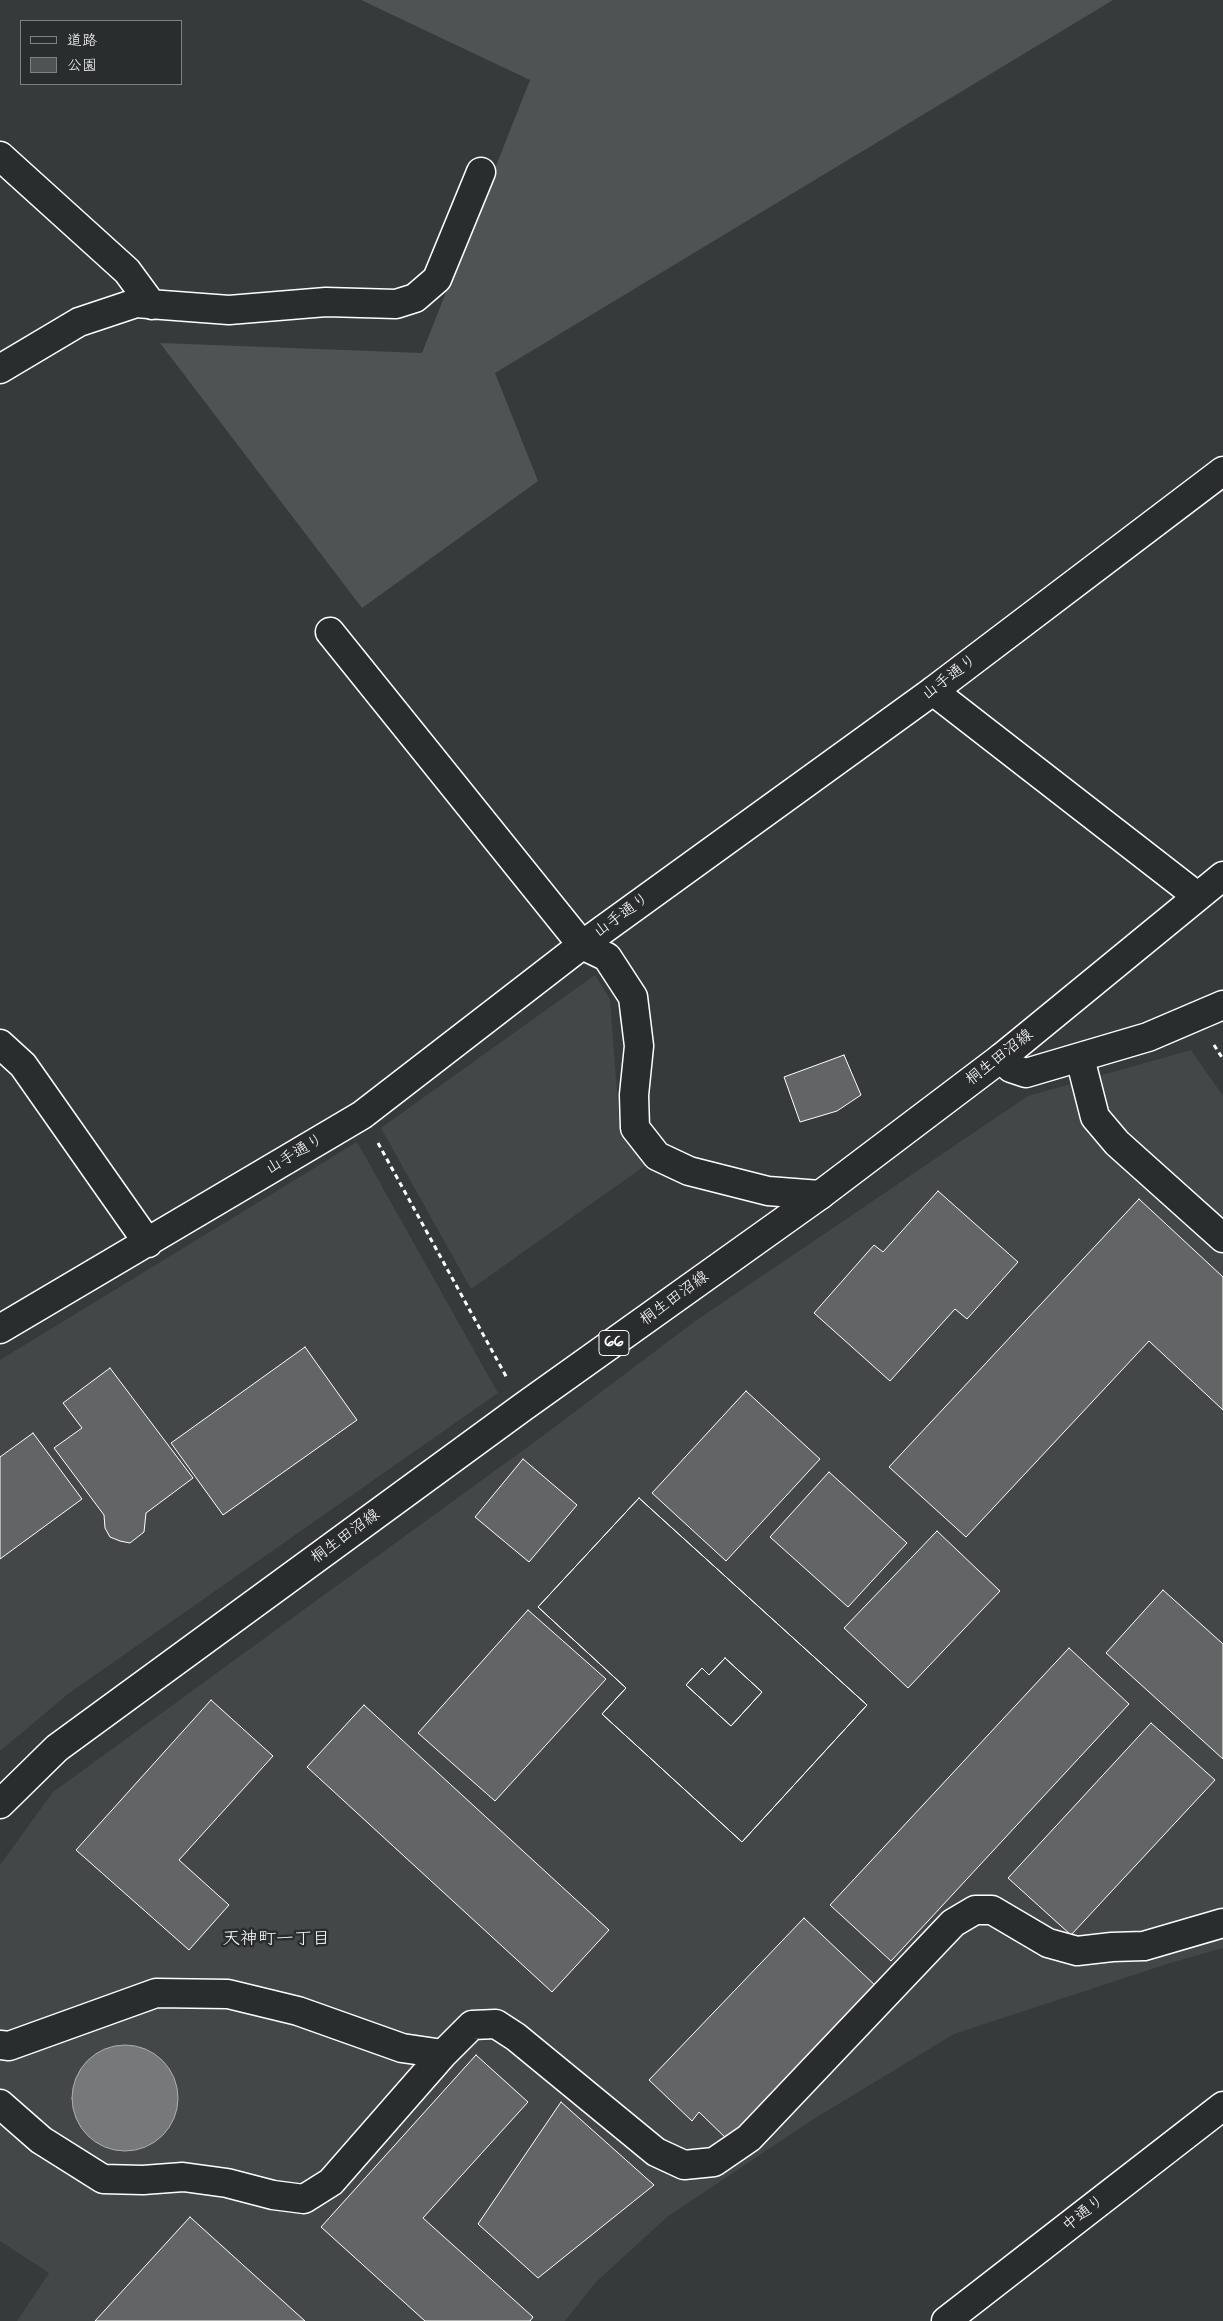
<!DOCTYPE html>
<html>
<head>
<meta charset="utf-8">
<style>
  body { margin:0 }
  #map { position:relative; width:1223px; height:2321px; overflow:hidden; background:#373a3b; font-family:"Architects Daughter","Klee One",sans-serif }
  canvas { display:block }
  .legend { position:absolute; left:20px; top:20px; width:162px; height:65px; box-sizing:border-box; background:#2a2d2e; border:1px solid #7f8182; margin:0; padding:6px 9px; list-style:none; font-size:15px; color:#fff }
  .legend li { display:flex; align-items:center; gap:10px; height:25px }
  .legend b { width:25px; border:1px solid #7f8182 }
</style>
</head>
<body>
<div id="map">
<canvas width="1223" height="2321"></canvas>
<ul class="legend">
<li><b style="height:6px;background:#2a2d2e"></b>道路</li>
<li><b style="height:14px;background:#505354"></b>公園</li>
</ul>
</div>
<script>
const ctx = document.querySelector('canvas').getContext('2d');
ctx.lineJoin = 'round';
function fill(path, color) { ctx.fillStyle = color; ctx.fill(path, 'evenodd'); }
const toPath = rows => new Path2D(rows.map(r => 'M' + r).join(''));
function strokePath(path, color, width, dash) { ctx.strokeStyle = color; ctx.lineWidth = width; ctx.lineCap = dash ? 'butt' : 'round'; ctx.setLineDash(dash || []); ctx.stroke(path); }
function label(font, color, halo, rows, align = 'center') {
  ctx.font = font + ' "Architects Daughter","Klee One",sans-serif'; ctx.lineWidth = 5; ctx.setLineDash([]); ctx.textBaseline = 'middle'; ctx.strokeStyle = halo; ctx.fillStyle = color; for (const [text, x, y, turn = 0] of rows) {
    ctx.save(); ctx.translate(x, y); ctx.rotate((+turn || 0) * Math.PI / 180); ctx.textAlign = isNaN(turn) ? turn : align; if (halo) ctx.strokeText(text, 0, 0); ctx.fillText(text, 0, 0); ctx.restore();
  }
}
fill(toPath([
  [595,975,610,999,620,1132,646,1165,471,1289,381,1128],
  [1191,1050,1223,1096,1223,1948,1170,1963,954,2034,812,2120,667,2217,595,2283,565,2321,17,2321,49,2273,0,2241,0,1865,53,1792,544,1435,694,1322,1028,1096],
  [357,1142,498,1393,68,1694,0,1751,0,1360]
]), '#444748');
fill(toPath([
  [361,0,1113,0,495,373,538,481,362,608,160,343,422,353,530,80]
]), '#505354');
const water = toPath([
  '72 2098a53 53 0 1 1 106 0a53 53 0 1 1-106 0Z'
]);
fill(water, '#767879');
strokePath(water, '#adaeaf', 1);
const building = toPath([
  [844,1055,861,1095,837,1111,800,1122,784,1077,844,1055],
  [938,1191,1018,1262,967,1319,955,1309,890,1381,814,1313,874,1245,883,1252,938,1191],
  [1139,1199,1223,1277,1223,1410,1149,1341,966,1537,889,1467,1139,1199],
  [305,1347,357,1420,223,1515,171,1443,305,1347],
  [110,1368,193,1478,146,1513,144,1532,130,1543,120,1541,110,1537,105,1528,104,1515,54,1448,82,1428,63,1403,110,1368],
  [746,1391,820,1459,726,1561,652,1493,746,1391],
  [33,1433,82,1499,0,1559,0,1457,33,1433],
  [523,1459,577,1505,529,1562,475,1517,523,1459],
  [829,1472,907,1543,848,1607,770,1537,829,1472],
  [639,1498,867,1705,742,1842,602,1714,626,1688,538,1607,639,1498],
  [725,1658,762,1692,731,1726,686,1685,702,1668,709,1675,725,1658],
  [639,1498,867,1705,742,1842,602,1714,626,1688,538,1607,639,1498],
  [725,1658,762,1692,731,1726,686,1685,702,1668,709,1675,725,1658],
  [937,1531,1000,1591,908,1688,844,1628,937,1531],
  [1163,1590,1223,1644,1223,1759,1106,1653,1163,1590],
  [528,1610,606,1679,495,1801,418,1733,528,1610],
  [1069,1648,1129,1704,891,1961,830,1905,1069,1648],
  [211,1700,273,1756,179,1860,229,1905,189,1950,76,1850,211,1700],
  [364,1705,609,1930,552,1992,307,1767,364,1705],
  [1151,1723,1215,1780,1071,1935,1008,1878,1151,1723],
  [804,1918,878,1988,731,2143,699,2112,692,2121,649,2080,804,1918],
  [476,2055,528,2102,423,2218,533,2317,530,2321,425,2321,321,2227,476,2055],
  [561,2102,654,2185,538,2278,478,2224,561,2102],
  [190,2217,305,2321,95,2321,190,2217]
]);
fill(building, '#636465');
strokePath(building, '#fff', 1);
const minor = toPath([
  [0,156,127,271,152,305],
  [0,369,79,322,136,303,229,310,326,302,396,304,415,298,437,279,481,172],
  [330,632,582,945,607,957,633,997,639,1046,634,1095,635,1128,657,1156,689,1171,768,1191,820,1195],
  [933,691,1197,896],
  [0,1044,23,1065,148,1243],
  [1001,1058,1011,1068,1026,1073,1148,1037,1223,1005],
  [1080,1058,1095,1117,1117,1143,1223,1238],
  [0,1329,362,1115,582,945,933,691,1223,471],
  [0,2045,9,2046,156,1993,228,1994,298,2011,402,2048,443,2054,472,2025,496,2024,516,2037,656,2152,684,2165,714,2162,749,2138,953,1923,975,1910,992,1910,1048,1943,1077,1951,1112,1947,1144,1946,1223,1923],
  [0,2104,41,2140,103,2179,143,2180,183,2177,227,2183,273,2195,304,2199,331,2182,443,2054],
  [946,2321,1223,2106]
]);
const major = toPath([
  [0,1804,57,1748,523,1407,820,1195,1001,1058,1223,876]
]);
strokePath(minor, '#fff', 31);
strokePath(major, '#fff', 31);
strokePath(toPath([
  [1214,1045,1223,1059],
  [378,1143,507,1378]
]), '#fff', 3, [5, 4]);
strokePath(minor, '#2a2d2e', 28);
strokePath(major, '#2a2d2e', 28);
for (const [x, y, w] of [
  [614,1343,30]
]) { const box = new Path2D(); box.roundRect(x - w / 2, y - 12.5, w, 25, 4); ctx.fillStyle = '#2a2d2e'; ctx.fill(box); strokePath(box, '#fff', 1); }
label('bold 15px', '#fff', null, [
  ["66",614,1343]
]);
label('16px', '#fff', '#2a2d2e', [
  ["山手通り",950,678,-37],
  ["山手通り",622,916,-36],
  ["桐生田沼線",1000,1058,-38],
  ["山手通り",295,1155,-31],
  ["桐生田沼線",675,1299,-36],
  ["桐生田沼線",346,1537,-36],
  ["中通り",1084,2214,-38]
]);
label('18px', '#fff', '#2a2d2e', [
  ["天神町一丁目",276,1940]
]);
</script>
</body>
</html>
